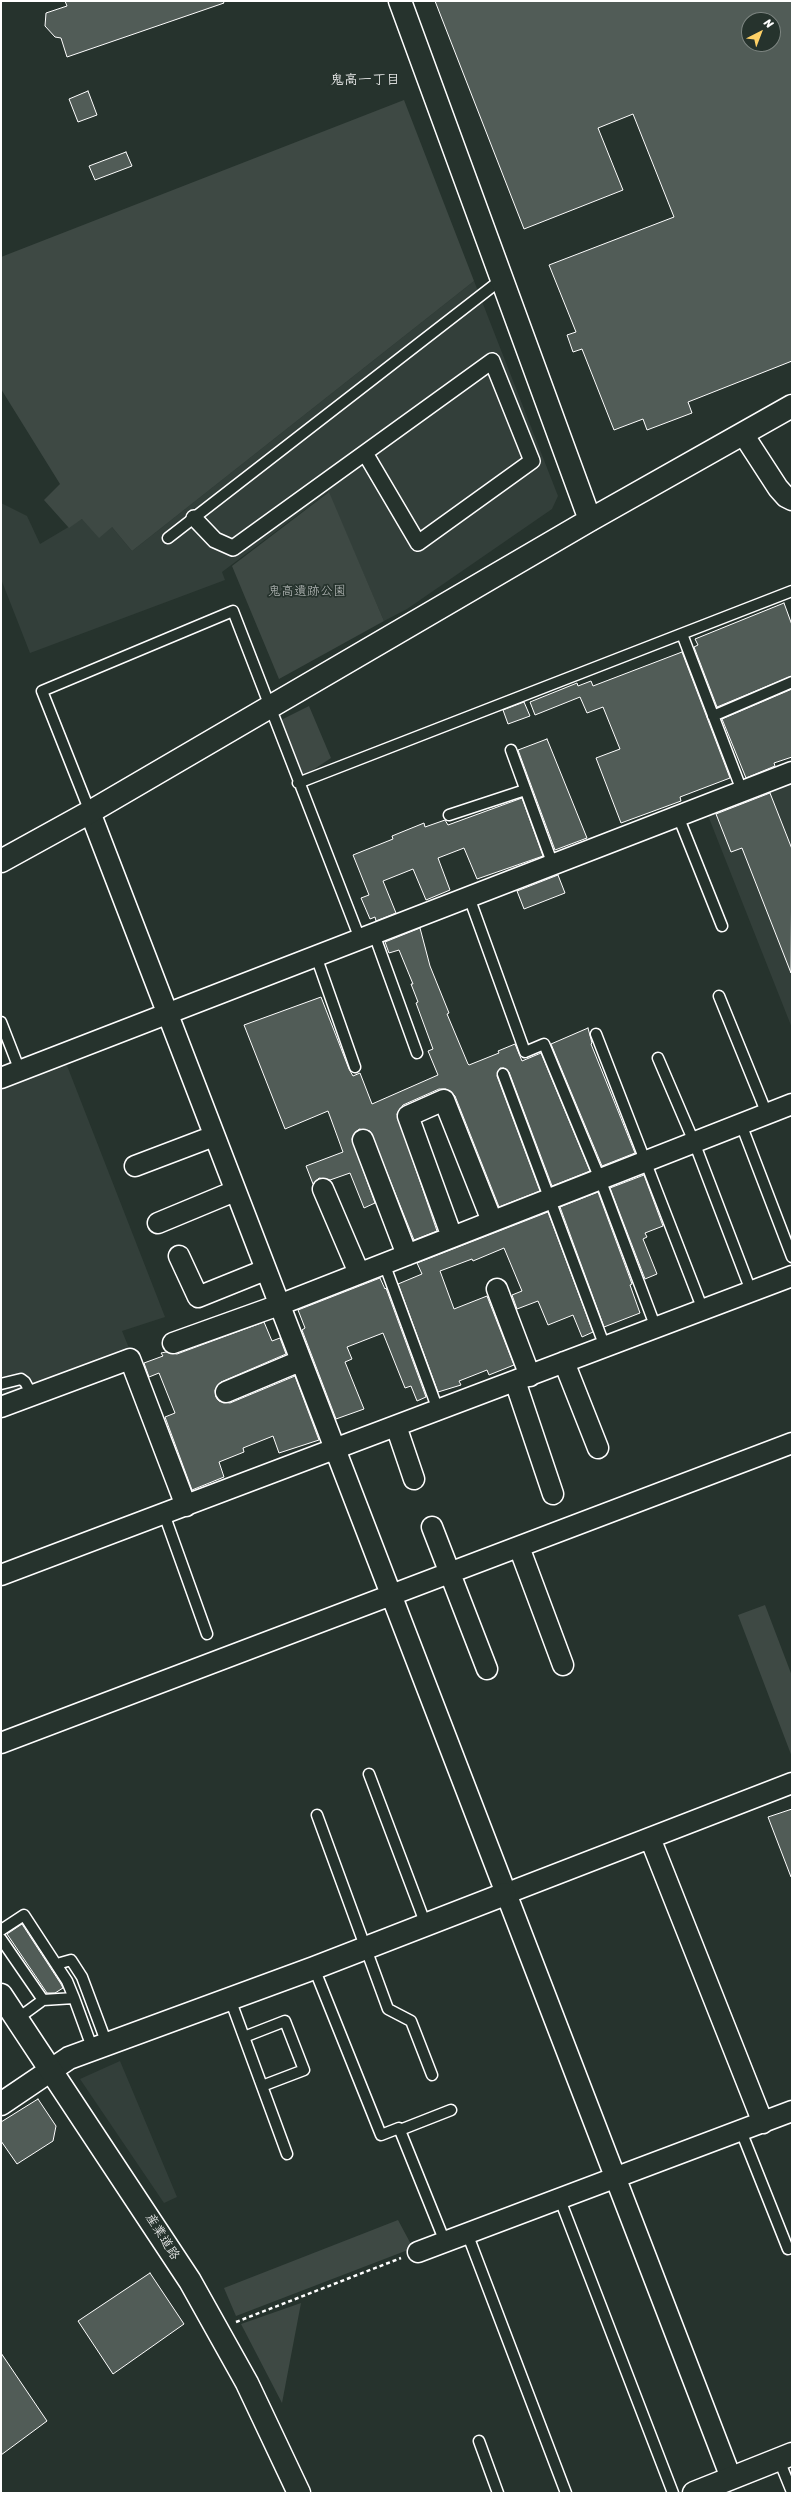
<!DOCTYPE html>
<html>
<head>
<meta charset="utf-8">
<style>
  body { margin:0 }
  #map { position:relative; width:793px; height:2494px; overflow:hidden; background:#26332d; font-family:Sriracha,sans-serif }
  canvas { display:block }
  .frame { position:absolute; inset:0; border:2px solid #fff; pointer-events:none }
  .north { position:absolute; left:741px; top:12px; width:40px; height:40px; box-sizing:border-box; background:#26332d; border:1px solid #7d8581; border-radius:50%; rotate:42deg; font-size:11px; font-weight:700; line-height:16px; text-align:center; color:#fff }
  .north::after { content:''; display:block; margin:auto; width:14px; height:18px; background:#ffd166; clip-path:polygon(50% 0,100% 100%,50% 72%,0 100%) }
</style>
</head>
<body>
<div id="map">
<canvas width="793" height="2494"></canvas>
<div class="frame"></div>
<div class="north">N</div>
</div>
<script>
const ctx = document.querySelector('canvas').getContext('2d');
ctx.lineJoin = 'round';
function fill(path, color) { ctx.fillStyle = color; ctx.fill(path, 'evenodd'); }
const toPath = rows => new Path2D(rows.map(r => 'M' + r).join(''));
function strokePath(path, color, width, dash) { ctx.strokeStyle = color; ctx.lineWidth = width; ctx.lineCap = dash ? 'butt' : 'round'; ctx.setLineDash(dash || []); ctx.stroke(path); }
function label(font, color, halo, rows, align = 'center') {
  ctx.font = font + ' Sriracha,"Klee One",sans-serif'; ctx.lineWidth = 3.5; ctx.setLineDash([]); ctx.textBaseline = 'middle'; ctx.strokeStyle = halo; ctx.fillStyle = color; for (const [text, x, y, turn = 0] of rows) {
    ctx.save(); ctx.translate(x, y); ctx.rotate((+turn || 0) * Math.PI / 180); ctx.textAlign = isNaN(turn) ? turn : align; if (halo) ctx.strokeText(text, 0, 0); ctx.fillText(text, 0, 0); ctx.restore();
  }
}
fill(toPath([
  [474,281,558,496,552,509,407,609,384,621,328,492,222,572,225,580,30,653,1,579,1,503,27,516,40,544,82,519,112,527,132,551],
  [792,780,792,1028,707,813],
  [66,1063,165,1317,122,1331,129,1348,1,1396,1,1087],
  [120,2061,177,2197,164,2203,80,2079]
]), '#333f3a');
fill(toPath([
  [404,100,474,281,132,551,112,527,99,538,82,519,69,528,44,500,60,484,1,389,1,257],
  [329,492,384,621,279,679,232,566],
  [309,706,331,758,304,776,281,720],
  [765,1605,792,1676,792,1757,738,1615],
  [398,2220,413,2248,236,2316,224,2288],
  [301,2303,282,2403,241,2324]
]), '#3e4944');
const building = toPath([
  [65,1,223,1,224,3,67,57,61,38,55,37,45,26,46,13,67,6,65,1],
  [435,1,792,1,792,361,688,402,692,413,647,430,643,419,614,430,582,349,573,352,567,335,576,332,549,265,674,217,633,114,598,128,623,190,524,229,435,1],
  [749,20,773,20,773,44,749,44,749,20],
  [88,91,97,115,78,122,69,99,88,91],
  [126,152,132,166,95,180,89,166,126,152],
  [784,603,792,625,792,676,717,707,694,647,698,645,695,639,784,603],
  [682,652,730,778,680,797,681,801,621,823,596,758,620,749,603,707,587,713,580,697,535,715,530,702,577,683,578,686,591,681,593,686,682,652],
  [792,689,792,757,774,763,775,766,746,778,722,719,792,689],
  [524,702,530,716,508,724,503,710,524,702],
  [547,739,587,838,555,850,518,750,547,739],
  [770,793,792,849,791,973,742,848,731,852,716,814,770,793],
  [522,798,543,856,477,879,464,848,438,858,450,890,426,900,413,869,383,881,396,913,376,921,375,917,370,919,361,898,369,895,353,855,393,839,392,836,424,823,425,827,445,820,448,825,522,798],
  [558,875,565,893,524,909,517,891,558,875],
  [420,928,430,966,449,1013,447,1014,468,1064,469,1065,499,1053,498,1051,515,1044,522,1061,541,1053,590,1171,552,1186,509,1072,504,1068,500,1068,497,1076,540,1191,499,1207,455,1096,446,1089,439,1089,403,1105,397,1114,437,1231,414,1240,370,1131,359,1129,352,1139,375,1203,364,1208,350,1173,330,1180,319,1178,313,1184,306,1166,343,1152,328,1111,285,1129,244,1025,321,997,349,1069,353,1076,360,1073,372,1104,438,1075,428,1051,433,1049,416,1003,418,1002,411,984,413,984,399,950,389,953,385,942,420,928],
  [588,1028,592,1043,591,1044,635,1153,602,1166,551,1044,588,1028],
  [644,1175,663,1226,645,1233,647,1237,643,1239,657,1274,645,1279,610,1188,644,1175],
  [598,1192,632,1284,630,1285,640,1313,604,1327,560,1207,598,1192],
  [548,1212,593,1332,582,1337,573,1315,548,1325,538,1301,517,1309,512,1295,522,1291,504,1248,473,1261,472,1259,440,1271,454,1309,487,1296,514,1365,489,1375,487,1370,459,1381,461,1385,438,1392,398,1284,422,1274,417,1263,548,1212],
  [380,1278,385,1289,386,1288,426,1397,417,1401,411,1386,405,1388,383,1333,347,1347,352,1359,345,1362,364,1409,336,1419,302,1330,305,1328,298,1310,380,1278],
  [264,1322,272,1341,280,1338,286,1354,221,1382,215,1390,216,1397,219,1401,230,1403,295,1376,319,1440,279,1453,273,1436,243,1448,244,1452,219,1462,224,1477,192,1490,165,1417,175,1413,159,1373,149,1377,144,1363,163,1356,161,1353,166,1352,177,1354,264,1322],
  [792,1809,792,1876,791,1877,768,1817,792,1809],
  [22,1924,61,1984,63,1988,55,1993,47,1993,7,1934,22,1924],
  [38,2099,56,2126,53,2141,17,2164,1,2141,1,2122,38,2099],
  [150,2273,184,2324,113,2374,78,2321,150,2273],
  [1,2353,47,2421,1,2455,1,2353]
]);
fill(building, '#515c57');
strokePath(building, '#fff', 1);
const service = toPath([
  [168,538,502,279],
  [682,634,742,791],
  [713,716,792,682],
  [511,750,553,865],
  [298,783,792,591],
  [90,812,42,691,233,611,360,939],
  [449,815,525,790],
  [678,816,722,926],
  [469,897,525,1052,544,1044,600,1179,656,1328],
  [374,934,417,1053],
  [316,956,355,1067],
  [719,996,767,1114],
  [1,1022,20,1071],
  [596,1034,703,1310],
  [658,1058,694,1142,751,1291],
  [503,1074,605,1347],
  [741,1124,792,1257],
  [384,1263,438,1410],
  [1,1384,21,1379,25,1382,32,1395],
  [164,1514,207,1634],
  [369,1774,426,1925],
  [317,1815,388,2009,411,2021,432,2075],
  [1,1930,24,1915,67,1981,74,1998,43,2000,1,1939],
  [57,1964,71,1960,82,1977,107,2044],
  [314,1968,381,2135,399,2128,445,2242],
  [74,1998,93,2050],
  [230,1999,287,2154],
  [17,2019,43,2000],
  [244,2037,285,2021,304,2070,262,2086],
  [400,2130,451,2110],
  [741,2131,788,2249],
  [559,2197,673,2493],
  [467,2233,566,2493],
  [479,2441,498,2493],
  [779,2460,792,2492]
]);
const pedestrian = toPath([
  [194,518,215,540,233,548,492,361,532,461,418,543,365,453]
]);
const minor = toPath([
  [743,434,778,488,786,497,792,500],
  [90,812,731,2478],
  [1,1078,792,772],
  [363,1140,407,1255],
  [135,1166,214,1136],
  [323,1189,359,1273],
  [158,1223,235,1191],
  [452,1237,408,1116,444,1100,492,1221],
  [179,1256,198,1297,265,1270],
  [497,1289,530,1376],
  [173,1343,279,1305,792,1104],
  [564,1362,598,1448],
  [515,1381,553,1494],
  [226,1392,300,1361],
  [1,1407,130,1359,186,1506],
  [396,1426,414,1479],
  [432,1527,487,1669],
  [519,1547,563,1665],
  [1,1575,792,1276],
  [1,1743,792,1443],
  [650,1838,763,2123],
  [505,1894,792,1783],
  [418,2252,792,2111]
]);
const tertiary = toPath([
  [400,1,590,520],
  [1,861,90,812,590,520,792,406],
  [1,2104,69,2058,314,1968,505,1894],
  [694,2493,792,2454]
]);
const secondary = toPath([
  [1,1995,190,2281,247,2383,299,2493]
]);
strokePath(service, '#fff', 13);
strokePath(pedestrian, '#fff', 18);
strokePath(minor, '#fff', 23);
strokePath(tertiary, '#fff', 25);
strokePath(secondary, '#fff', 25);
strokePath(toPath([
  [236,2322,401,2258]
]), '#fff', 2.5, [4, 3]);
strokePath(service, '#26332d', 10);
strokePath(pedestrian, '#26332d', 15);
strokePath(minor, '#26332d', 20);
strokePath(tertiary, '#26332d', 22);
strokePath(secondary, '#26332d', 22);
label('13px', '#bbbfbe', '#26332d', [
  ["鬼高遺跡公園",307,592]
]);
label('13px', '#fff', '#26332d', [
  ["産業道路",162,2237,58]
]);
label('14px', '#fff', '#26332d', [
  ["鬼高一丁目",365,80]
]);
</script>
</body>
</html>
